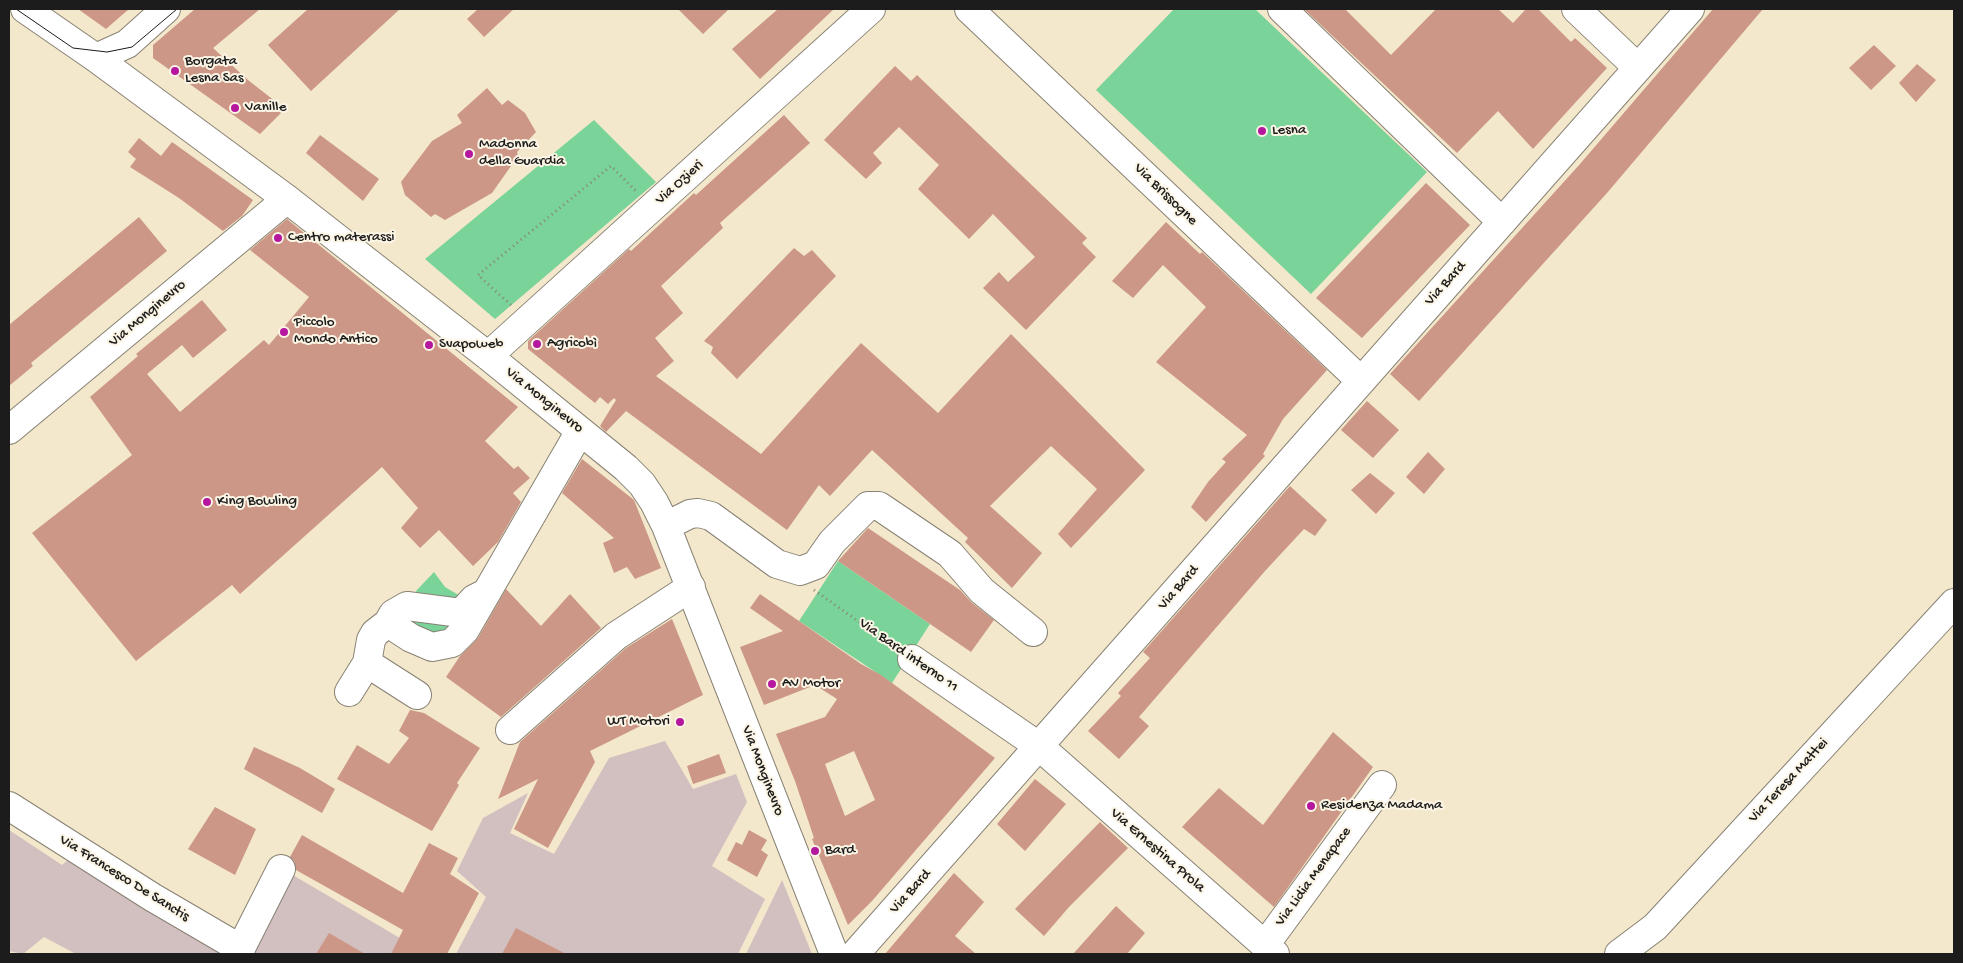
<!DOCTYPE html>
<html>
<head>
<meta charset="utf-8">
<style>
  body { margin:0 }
  #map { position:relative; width:1963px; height:963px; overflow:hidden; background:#f3e7cc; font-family:"Gochi Hand",sans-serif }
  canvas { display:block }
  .frame { position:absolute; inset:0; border:10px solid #1c1c1c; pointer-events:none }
</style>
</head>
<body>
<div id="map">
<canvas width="1963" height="963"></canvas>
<div class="frame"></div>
</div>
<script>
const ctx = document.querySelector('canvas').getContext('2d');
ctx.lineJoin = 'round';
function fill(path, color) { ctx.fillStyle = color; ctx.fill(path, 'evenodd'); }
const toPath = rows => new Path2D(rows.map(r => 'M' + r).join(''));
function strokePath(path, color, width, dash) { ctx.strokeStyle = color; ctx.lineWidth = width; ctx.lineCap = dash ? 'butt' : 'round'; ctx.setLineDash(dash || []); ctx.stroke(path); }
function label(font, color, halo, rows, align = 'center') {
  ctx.font = font + ' "Gochi Hand",sans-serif'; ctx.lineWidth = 4; ctx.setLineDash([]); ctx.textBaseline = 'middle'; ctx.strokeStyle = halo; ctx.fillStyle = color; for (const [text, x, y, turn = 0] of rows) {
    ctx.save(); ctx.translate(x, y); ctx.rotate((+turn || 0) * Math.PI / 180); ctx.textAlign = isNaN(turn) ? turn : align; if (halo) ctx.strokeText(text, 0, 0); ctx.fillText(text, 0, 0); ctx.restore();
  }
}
fill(toPath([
  [665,741,693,789,736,774,747,802,712,866,765,899,738,954,456,954,486,897,457,871,483,818,528,793,510,833,554,854,609,758],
  [9,830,62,865,74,855,230,954,76,954,44,937,23,954,9,951],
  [286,871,427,954,243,954],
  [782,880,812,954,746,954]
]), '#d2bfbf');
fill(toPath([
  [1174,9,1255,9,1427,172,1311,294,1096,90],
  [594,120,656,182,495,319,425,259],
  [838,561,930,624,892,683,799,621],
  [434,572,445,587,467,600,422,605,416,591],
  [404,616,466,619,454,635,425,638]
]), '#7ad49a');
fill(toPath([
  [78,9,129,9,106,29],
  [195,9,260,9,213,48,248,80,285,109,260,134,153,58,153,45],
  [308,9,400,9,311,91,268,45],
  [478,9,514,9,484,37,467,19],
  [678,9,729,9,703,34],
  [778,9,834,9,760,79,732,49],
  [1304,9,1345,9,1391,55,1436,9,1498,9,1513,23,1526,9,1538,9,1571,42,1575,38,1607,68,1533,149,1498,111,1457,153],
  [1713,9,1763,9,1607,193,1419,401,1390,374,1580,164],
  [1874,45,1896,66,1871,90,1849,68],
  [1917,64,1936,80,1916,102,1899,83],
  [895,66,911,81,917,75,1087,238,1082,243,1096,257,1026,330,983,288,999,272,1008,282,1035,257,993,214,969,239,918,189,939,165,899,127,873,153,882,163,866,179,824,140],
  [487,88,502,105,508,100,525,113,536,132,517,152,518,156,492,193,445,220,435,214,431,217,405,195,401,182,432,141,462,123,457,115],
  [784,115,810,143,720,223,723,228,661,286,683,313,655,338,674,361,656,376,761,454,861,343,938,413,1011,334,1145,470,1071,548,1058,534,1097,489,1051,446,990,506,1042,553,1012,588,965,542,968,538,872,450,830,496,819,485,787,530,626,411,606,432,600,426,616,400,614,398,608,404,600,397,595,403,528,349,528,341,629,249,631,251,694,193,696,195],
  [320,135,379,179,363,201,306,153],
  [139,138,161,156,172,142,253,200,242,216,223,231,179,198,130,167,136,159,128,152],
  [1426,183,1470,225,1362,338,1316,298],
  [139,217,167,251,31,363,33,366,9,386,9,325],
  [287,219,518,407,485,441,514,469,518,466,530,478,513,493,521,502,498,542,473,566,439,530,420,548,401,528,418,508,382,467,240,594,232,585,136,661,32,533,132,455,90,397,138,356,136,354,202,300,227,330,193,358,182,345,147,374,180,412,264,340,269,345,309,297,250,250],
  [1166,222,1200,254,1202,252,1327,370,1283,419,1263,454,1265,456,1206,522,1191,507,1208,482,1226,462,1222,459,1247,435,1156,362,1206,307,1163,265,1133,298,1112,281],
  [794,248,804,256,812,250,836,276,737,379,711,353,713,347,704,341],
  [1367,401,1399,430,1373,458,1341,430],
  [1428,452,1445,469,1424,494,1406,477],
  [582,459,634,500,661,568,635,579,627,567,614,573,603,543,614,538,562,493],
  [1370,473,1395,493,1376,514,1351,490],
  [1290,486,1327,520,1315,536,1304,529,1265,571,1139,717,1149,726,1119,759,1088,731,1121,696,1118,693,1150,658,1143,652],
  [868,528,960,590,972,603,994,620,971,652,838,561],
  [506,589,541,626,570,594,601,628,501,717,446,677,460,656,478,638],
  [760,594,861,664,881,675,995,758,872,901,848,925,812,839,814,838,795,781,776,734,825,717,837,699,815,685,764,705,740,647,783,631,750,608],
  [854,751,875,800,845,816,825,764],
  [672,619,703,695,590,751,595,762,548,848,514,829,538,779,498,799,520,742,626,648],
  [410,710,424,713,480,748,457,783,459,785,432,831,337,779,357,745,389,764,409,738,399,731],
  [1333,732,1373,767,1274,907,1182,827,1219,788,1263,825],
  [254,747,300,768,335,789,322,813,244,769],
  [719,754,726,773,693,784,687,766],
  [1035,779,1066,804,1025,851,997,824],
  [215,807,256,829,235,875,188,849],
  [1100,822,1128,848,1069,907,1044,936,1015,909],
  [749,830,767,840,761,850,768,855,757,877,727,860,736,842,742,845],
  [302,835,403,893,429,843,458,858,450,874,479,893,447,954,391,954,403,930,296,870,294,861,290,857],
  [954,873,984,902,955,936,976,954,885,954],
  [1116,906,1145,933,1127,954,1073,954],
  [516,928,566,954,502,954],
  [329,933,365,954,316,954]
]), '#cc9787');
const minor = toPath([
  [25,9,96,58,287,199,488,356,626,468,642,484,654,502,666,526,834,954],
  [969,9,1361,381],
  [1282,9,1502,222],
  [1576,9,1638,68],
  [96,58,127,44,166,9],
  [488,356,871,9],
  [9,430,287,199],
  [666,526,690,514,698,513,711,516,777,564,800,571,816,565,832,542,868,506,879,506,950,554,982,591,1033,632],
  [388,623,411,638,432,647,452,643,465,630,580,431],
  [912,659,1040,747,1275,954],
  [349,692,367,663],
  [417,695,367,663,371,640,375,633,388,623,393,614,407,606,461,613,474,599,484,594],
  [510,730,616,636,691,587],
  [9,806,152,897,241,949],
  [1265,945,1382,785],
  [238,954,281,869],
  [855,954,1690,9],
  [1619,954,1655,927,1954,603]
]);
strokePath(minor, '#888274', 30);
strokePath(toPath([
  [511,305,478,275,611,166,636,191],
  [814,590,893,646]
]), '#888274', 3, [1, 4]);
strokePath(minor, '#fff', 28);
strokePath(toPath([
  [16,9,73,48,107,52,132,47,177,9]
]), '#1c1c1c', 1);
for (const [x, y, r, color] of [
  [175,71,5,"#b5179e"],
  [235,108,5,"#b5179e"],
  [1262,131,5,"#b5179e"],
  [469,154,5,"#b5179e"],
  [278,238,5,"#b5179e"],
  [284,332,5,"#b5179e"],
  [537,344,5,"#b5179e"],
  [429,345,5,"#b5179e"],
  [207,502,5,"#b5179e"],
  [772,684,5,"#b5179e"],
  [680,722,5,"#b5179e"],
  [1311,806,5,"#b5179e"],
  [815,851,5,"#b5179e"]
]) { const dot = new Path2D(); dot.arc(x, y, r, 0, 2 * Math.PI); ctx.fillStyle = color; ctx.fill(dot); strokePath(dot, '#fcf5e5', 2); }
label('15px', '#1c1c1c', '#fcf5e5', [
  ["Borgata",185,62],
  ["Lesna Sas",185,79],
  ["Vanille",245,108],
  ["Lesna",1272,131],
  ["Madonna",479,145],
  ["della Guardia",479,162],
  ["Centro materassi",288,238],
  ["Piccolo",294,323],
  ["Mondo Antico",294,340],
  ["Agricobì",547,344],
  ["Svapoweb",439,345],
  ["King Bowling",217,502],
  ["AV Motor",782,684],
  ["WT Motori",670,722,"right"],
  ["Residenza Madama",1321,806],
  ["Bard",825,851]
], 'left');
label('15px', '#1c1c1c', '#fcf5e5', [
  ["Via Ozieri",680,183,-42],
  ["Via Brissogne",1165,195,44],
  ["Via Bard",1446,284,-48],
  ["Via Monginevro",148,314,-40],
  ["Via Monginevro",544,401,39],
  ["Via Bard",1179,588,-49],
  ["Via Bard interno 11",908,656,35],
  ["Via Monginevro",762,771,69],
  ["Via Teresa Mattei",1789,781,-47],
  ["Via Ernestina Prola",1157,851,41],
  ["Via Lidia Menapace",1314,877,-54],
  ["Via Francesco De Sanctis",124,879,32],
  ["Via Bard",911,892,-48]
]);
</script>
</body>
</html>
